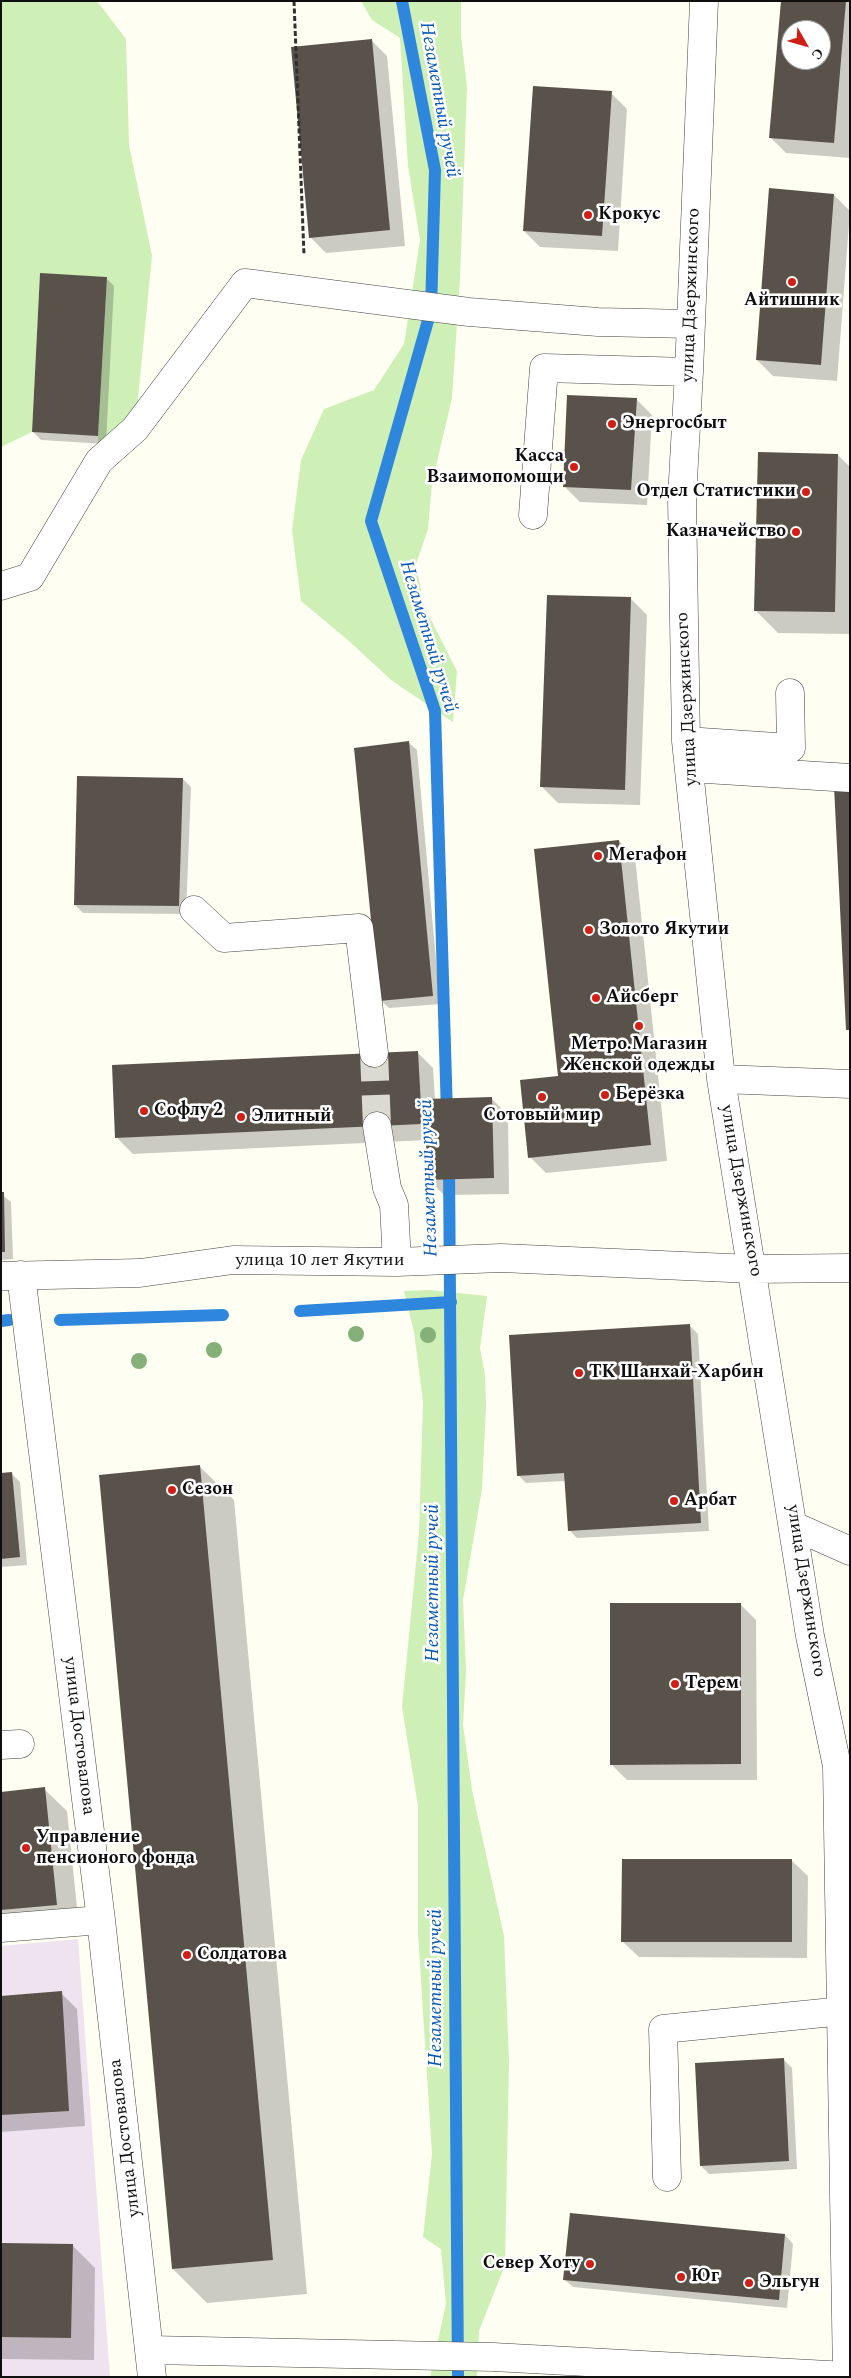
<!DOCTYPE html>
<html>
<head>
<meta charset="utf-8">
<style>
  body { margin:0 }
  #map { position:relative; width:851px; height:2378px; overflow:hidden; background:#fffef2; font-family:Spectral,serif }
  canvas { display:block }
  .frame { position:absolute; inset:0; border:2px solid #0f0f0f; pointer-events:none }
  .north { position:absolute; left:781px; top:20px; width:50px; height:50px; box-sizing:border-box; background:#fff; border:1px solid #9f9f9f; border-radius:50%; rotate:128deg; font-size:14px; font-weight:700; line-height:20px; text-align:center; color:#0f0f0f }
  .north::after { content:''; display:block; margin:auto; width:18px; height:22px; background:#d01f16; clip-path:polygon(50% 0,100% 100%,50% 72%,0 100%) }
</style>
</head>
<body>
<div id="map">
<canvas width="851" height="2378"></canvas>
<div class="frame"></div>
<div class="north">С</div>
</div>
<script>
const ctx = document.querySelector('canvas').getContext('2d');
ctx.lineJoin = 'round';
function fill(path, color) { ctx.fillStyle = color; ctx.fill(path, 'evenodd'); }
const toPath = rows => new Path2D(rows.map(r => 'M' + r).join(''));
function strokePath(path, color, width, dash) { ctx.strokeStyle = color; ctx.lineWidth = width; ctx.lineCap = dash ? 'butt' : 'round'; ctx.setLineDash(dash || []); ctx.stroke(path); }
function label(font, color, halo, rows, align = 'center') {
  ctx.font = font + ' Spectral,serif'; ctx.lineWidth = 5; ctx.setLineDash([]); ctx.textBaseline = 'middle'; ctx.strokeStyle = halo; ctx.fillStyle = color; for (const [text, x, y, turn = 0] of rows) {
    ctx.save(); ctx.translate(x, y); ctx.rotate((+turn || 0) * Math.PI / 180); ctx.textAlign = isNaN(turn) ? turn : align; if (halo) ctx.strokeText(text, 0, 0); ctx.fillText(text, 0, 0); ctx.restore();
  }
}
fill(toPath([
  [78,1939,110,2377,1,2377,1,1946]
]), '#eee3ef');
fill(toPath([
  [1,1,97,1,126,39,129,145,152,256,135,429,99,461,98,436,107,277,40,274,32,432,1,447],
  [361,1,461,1,461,36,467,87,460,279,452,398,432,483,428,529,416,564,424,606,457,671,453,722,391,680,349,641,301,601,292,530,301,460,324,409,374,390,404,344,420,240,408,166,400,38,372,20],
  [430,1290,487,1296,480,1348,485,1375,486,1407,482,1489,463,1600,466,1671,463,1725,472,1790,504,1936,509,2061,505,2265,479,2331,477,2377,430,2377,446,2304,441,2249,423,2237,432,2154,418,1933,418,1806,402,1707,419,1532,423,1402,414,1332,404,1291]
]), '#ceefb6');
fill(toPath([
  [782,1,850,1,850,158,786,153,770,137],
  [791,30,821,30,821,60,791,60],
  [371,40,387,56,405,246,326,253,310,237],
  [611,93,627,109,618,251,540,247,524,231],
  [834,195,850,211,837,381,773,376,757,360],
  [106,278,114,286,106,444,41,440,33,432],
  [636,399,652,415,647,505,580,502,564,486],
  [838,455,850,467,850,634,778,633,755,610],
  [631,599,647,615,640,805,558,803,541,786],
  [408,742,417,750,440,1004,389,1008,380,1000],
  [183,779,191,787,186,914,83,913,75,905],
  [619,841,635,857,667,1161,546,1173,530,1157,559,1077],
  [417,1052,433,1068,435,1100,491,1098,508,1115,509,1194,444,1195,428,1179,427,1140,133,1154,117,1138],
  [1,1194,11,1202,13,1259,1,1260],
  [689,1325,698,1334,709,1531,577,1538,569,1530,566,1481,526,1483,518,1475],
  [200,1467,234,1500,307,2294,207,2303,173,2269],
  [12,1474,20,1482,27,1565,1,1567,1,1475],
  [740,1604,756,1620,757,1780,627,1780,611,1764],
  [44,1789,67,1811,79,1927,1,1935,1,1793],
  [791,1860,808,1876,807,1958,639,1957,622,1941],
  [61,1993,77,2009,85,2126,1,2132,1,1997],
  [784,2060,792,2068,797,2169,709,2174,701,2166],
  [785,2235,793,2244,787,2308,573,2287,564,2279],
  [1,2245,72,2245,95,2268,94,2360,1,2359]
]), '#0003');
strokePath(toPath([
  [402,1,435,170,431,310,371,521,435,711,447,1114],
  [449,1164,458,2377],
  [300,1311,451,1302],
  [60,1320,223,1315],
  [1,1321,9,1320]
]), '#2e86dd', 12);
fill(toPath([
  [781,1,846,1,834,143,769,138],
  [791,30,821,30,821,60,791,60],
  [372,39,390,230,309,238,291,47],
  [533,86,612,91,602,236,523,231],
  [769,188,834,194,821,365,756,360],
  [40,273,107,277,98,436,32,432],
  [567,395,637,398,631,490,563,487],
  [758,452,838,454,835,612,754,611],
  [547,595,631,597,625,790,540,787],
  [409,741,433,996,379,1001,354,748],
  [77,776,183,778,179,906,74,905],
  [850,785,850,1030,846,1030,834,786],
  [619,840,651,1145,528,1158,520,1080,558,1076,534,849],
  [418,1051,422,1124,115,1138,112,1065],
  [492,1097,494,1178,427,1180,425,1099],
  [1,1192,4,1192,5,1252,1,1252],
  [690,1324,701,1523,568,1531,564,1473,517,1476,509,1335],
  [200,1465,273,2260,172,2269,99,1475],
  [12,1472,20,1557,1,1559,1,1473],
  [610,1603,741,1603,741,1764,610,1765],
  [45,1787,57,1905,1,1910,1,1792],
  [622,1859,792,1859,792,1942,621,1942],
  [62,1991,69,2111,1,2115,1,1996],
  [784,2058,789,2161,700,2166,695,2063],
  [570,2213,785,2234,779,2300,563,2280],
  [1,2243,73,2244,71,2338,1,2337]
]), '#59524a');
strokePath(toPath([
  [374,1053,377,1126]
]), '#dbdad0', 28, [28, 14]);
const minor = toPath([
  [704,1,689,372,682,498,686,741,721,1079,810,1636,837,1766,847,2377],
  [533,515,544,368,689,372],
  [1,586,30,577,99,461,135,429,245,283,469,312,598,322,691,324],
  [686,741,791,748,790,693],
  [690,768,850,778],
  [194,910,224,938,359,928,374,1053],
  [721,1079,850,1084],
  [377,1126,387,1188,394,1205,397,1262],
  [21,1275,101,1920,152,2377],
  [1,1276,140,1273,233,1260,397,1262,501,1258,753,1269,850,1268],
  [794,1526,850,1551],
  [1,1745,20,1744],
  [1,1928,101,1920],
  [667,2177,663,2029,843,2011,850,2012],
  [150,2350,493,2357,847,2376]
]);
strokePath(minor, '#424242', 29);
strokePath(toPath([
  [294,1,304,255]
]), '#313131', 3, [5, 2.5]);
strokePath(minor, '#fff', 28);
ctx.fillStyle = '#85b07a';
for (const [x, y] of [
  [356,1334],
  [428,1335],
  [214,1350],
  [139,1361]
]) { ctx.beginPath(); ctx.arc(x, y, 8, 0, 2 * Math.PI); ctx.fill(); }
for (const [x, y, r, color] of [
  [588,215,5,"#d01f16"],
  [792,282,5,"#d01f16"],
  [612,424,5,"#d01f16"],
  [574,467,5,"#d01f16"],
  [806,492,5,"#d01f16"],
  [796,532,5,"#d01f16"],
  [598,856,5,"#d01f16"],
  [589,930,5,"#d01f16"],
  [596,998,5,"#d01f16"],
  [639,1026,5,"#d01f16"],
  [605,1095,5,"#d01f16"],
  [542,1097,5,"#d01f16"],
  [144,1111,5,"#d01f16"],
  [241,1117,5,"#d01f16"],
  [579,1373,5,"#d01f16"],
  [172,1490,5,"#d01f16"],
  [674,1501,5,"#d01f16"],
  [675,1684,5,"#d01f16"],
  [26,1848,5,"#d01f16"],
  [187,1955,5,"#d01f16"],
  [590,2264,5,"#d01f16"],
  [681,2277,5,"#d01f16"],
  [749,2283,5,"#d01f16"]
]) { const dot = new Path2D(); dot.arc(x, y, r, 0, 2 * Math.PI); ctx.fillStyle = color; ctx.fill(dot); strokePath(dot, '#fff', 2); }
label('bold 18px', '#0f0f0f', '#fff', [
  ["Крокус",598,215],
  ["Айтишник",792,301,"center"],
  ["Энергосбыт",622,424],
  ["Касса",564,457,"right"],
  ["Взаимопомощи",564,478,"right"],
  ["Отдел Статистики",796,492,"right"],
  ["Казначейство",786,532,"right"],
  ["Мегафон",608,856],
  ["Золото Якутии",599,930],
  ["Айсберг",606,998],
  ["Метро.Магазин",639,1045,"center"],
  ["Женской одежды",639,1066,"center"],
  ["Берёзка",615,1095],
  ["Софлу 2",154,1111],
  ["Сотовый мир",542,1116,"center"],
  ["Элитный",251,1117],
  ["ТК Шанхай-Харбин",589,1373],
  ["Сезон",182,1490],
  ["Арбат",684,1501],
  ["Терем",685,1684],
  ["Управление",36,1838],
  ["пенсионого фонда",36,1859],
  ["Солдатова",197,1955],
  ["Север Хоту",580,2264,"right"],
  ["Юг",691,2277],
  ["Эльгун",759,2283]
], 'left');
label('18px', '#0f0f0f', '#fff', [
  ["улица Дзержинского",692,295,-88],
  ["улица Дзержинского",688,699,-93],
  ["улица Дзержинского",740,1191,80],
  ["улица 10 лет Якутии",320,1261],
  ["улица Дзержинского",805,1591,81],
  ["улица Достовалова",78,1736,83],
  ["улица Достовалова",126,2138,-97]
]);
label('italic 19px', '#0957b1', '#fff', [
  ["Незаметный ручей",438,100,80],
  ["Незаметный ручей",427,637,73],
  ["Незаметный ручей",430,1178,-92],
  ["Незаметный ручей",434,1583,-90],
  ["Незаметный ручей",437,1988,-90]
]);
</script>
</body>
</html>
